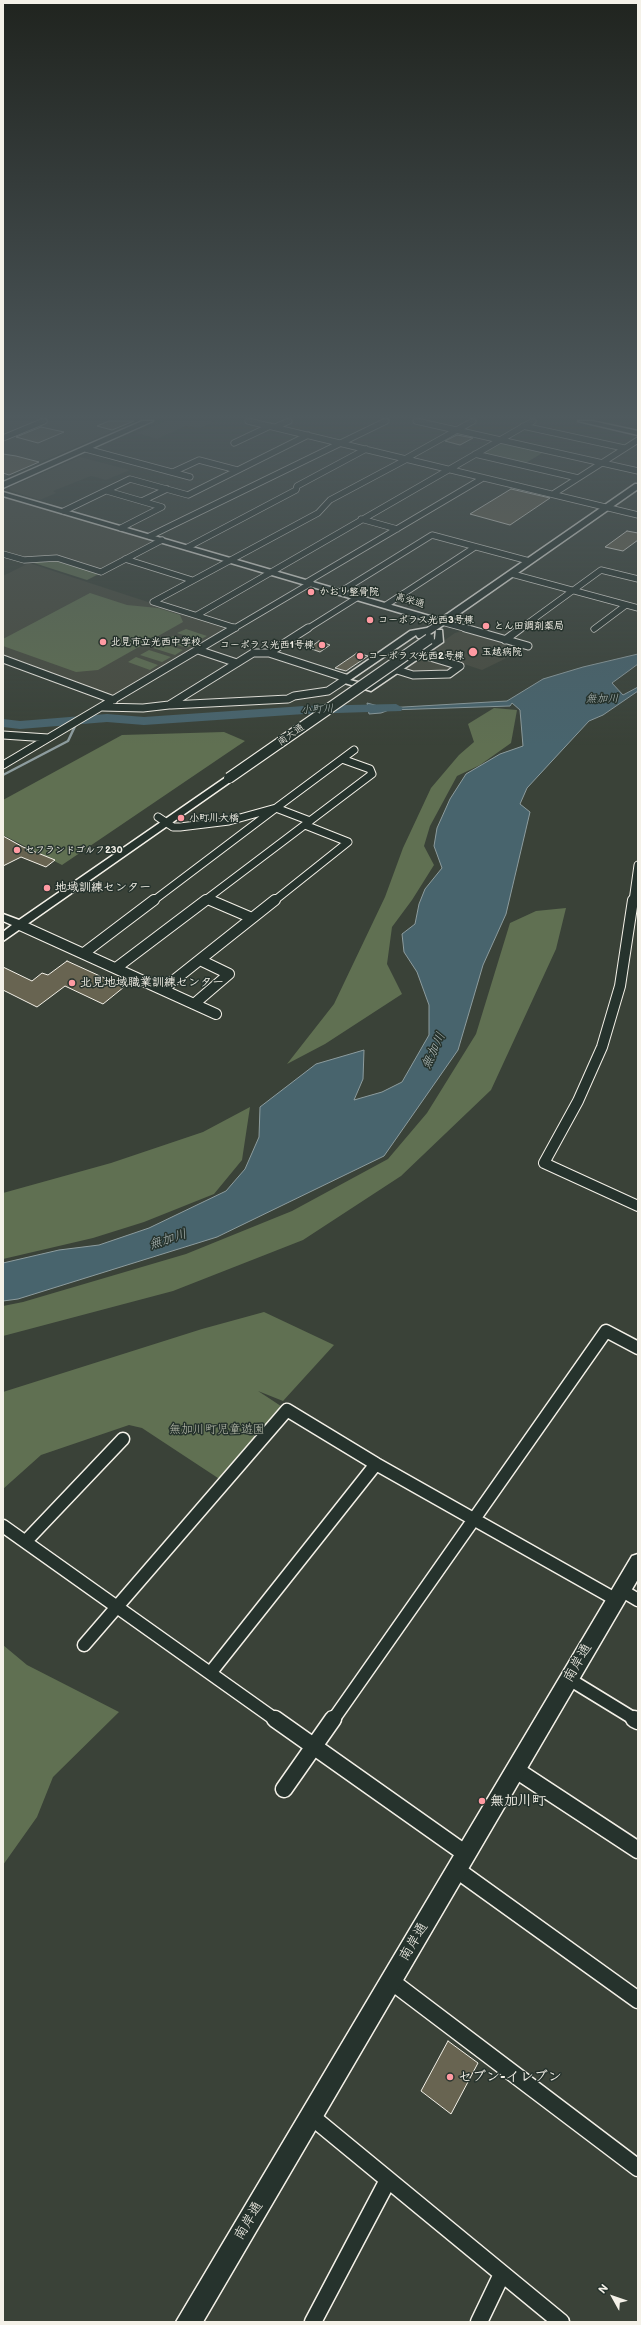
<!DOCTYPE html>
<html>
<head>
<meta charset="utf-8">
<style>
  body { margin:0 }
  #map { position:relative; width:641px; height:2325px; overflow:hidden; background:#3a4238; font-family:"Balsamiq Sans",sans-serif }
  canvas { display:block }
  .frame { position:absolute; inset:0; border:4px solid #f4f1e8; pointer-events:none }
  .north { position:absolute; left:593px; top:2277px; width:40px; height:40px; -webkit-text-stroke:3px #26332d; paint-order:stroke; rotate:310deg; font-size:11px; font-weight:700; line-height:16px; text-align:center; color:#f4f1e8 }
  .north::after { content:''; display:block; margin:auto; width:14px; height:18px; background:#f4f1e8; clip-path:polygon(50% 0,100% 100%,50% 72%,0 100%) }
</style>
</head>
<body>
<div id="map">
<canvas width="641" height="2325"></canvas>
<div class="frame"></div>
<div class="north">N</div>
</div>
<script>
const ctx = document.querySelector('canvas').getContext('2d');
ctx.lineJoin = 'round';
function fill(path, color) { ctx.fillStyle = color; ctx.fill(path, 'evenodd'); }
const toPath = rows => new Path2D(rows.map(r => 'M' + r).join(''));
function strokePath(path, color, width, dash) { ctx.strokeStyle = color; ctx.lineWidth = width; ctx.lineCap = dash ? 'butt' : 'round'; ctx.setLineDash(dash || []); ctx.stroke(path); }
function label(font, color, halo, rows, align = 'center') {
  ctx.font = font + ' "Balsamiq Sans","Klee One",sans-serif'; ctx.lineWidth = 3; ctx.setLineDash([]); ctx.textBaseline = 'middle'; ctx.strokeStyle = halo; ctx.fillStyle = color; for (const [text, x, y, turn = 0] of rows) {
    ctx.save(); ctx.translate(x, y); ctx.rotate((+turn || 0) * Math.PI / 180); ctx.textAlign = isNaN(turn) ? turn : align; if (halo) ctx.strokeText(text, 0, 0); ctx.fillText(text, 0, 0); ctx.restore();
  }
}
fill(toPath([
  [3,421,136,421,3,478,3,439,14,434,3,431],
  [165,421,209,421,215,422,201,428,186,426,157,439,136,433],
  [80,457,130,470,106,480,91,476,53,491,56,493,40,500,12,491,8,488],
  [3,497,151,541,152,543,103,568,24,559,3,552],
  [29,563,227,628,113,696,3,656,3,576],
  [462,631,523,650,482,670,461,663,447,673,413,674,401,670,455,633]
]), '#484c40');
fill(toPath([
  [500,442,544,452,524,464,479,453],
  [56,559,101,573,87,580,31,562],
  [90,593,127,605,158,608,180,615,183,622,98,670,76,672,3,646,3,639],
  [186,629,207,636,199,640,177,633],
  [173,636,195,643,187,648,165,641],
  [161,643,183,650,175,655,153,648],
  [149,650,171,657,162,662,140,655],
  [136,657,158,665,150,670,128,662],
  [494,708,517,710,511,743,480,765,457,776,430,826,424,846,434,865,412,900,392,927,387,964,402,994,325,1044,287,1064,334,1004,385,897,403,848,431,788,459,755,474,742,468,724],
  [224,732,245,741,62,865,3,835,3,800,122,735],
  [566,908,556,949,491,1090,401,1176,303,1240,173,1291,3,1336,3,1306,23,1302,186,1254,292,1211,388,1159,427,1113,476,1034,510,923,536,911],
  [250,1107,242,1160,214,1194,144,1222,93,1238,3,1259,3,1193,111,1163,203,1132],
  [264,1312,334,1345,283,1401,258,1391,287,1410,224,1482,142,1428,129,1425,41,1455,3,1489,3,1392,202,1329],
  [3,1645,27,1665,119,1712,53,1777,37,1817,3,1865]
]), '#607052');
const water = toPath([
  [638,654,638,664,612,683,623,695,638,687,638,691,603,715,589,721,527,788,520,804,530,812,506,914,483,965,458,1050,384,1156,217,1237,18,1299,3,1301,3,1263,59,1250,99,1245,149,1228,226,1191,245,1169,259,1137,260,1107,316,1064,364,1050,363,1079,354,1100,382,1092,402,1082,429,1035,429,1005,417,972,404,952,402,934,415,924,419,904,425,889,442,868,434,846,437,828,450,799,466,774,500,754,523,746,520,710,512,703,510,706,389,710,381,713,369,714,367,703,386,708,507,701,543,679,583,667,638,654]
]);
fill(water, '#48646d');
strokePath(water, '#8d9c9e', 1);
strokePath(toPath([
  [3,775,68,741,77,722]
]), '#8d9c9e', 2.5);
fill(toPath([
  [396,704,403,708,401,711,304,714,144,725,107,722,20,729,3,727,3,719,20,721,107,714,144,717,304,706,396,704]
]), '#48646d');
const building = toPath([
  [109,421,134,421,112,430,97,426,109,421],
  [41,427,64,432,38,443,16,437,41,427],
  [457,435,473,438,460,445,445,441,457,435],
  [3,454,16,456,39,462,9,475,3,473,3,454],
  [511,489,550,498,510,525,470,514,511,489],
  [627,531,638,533,638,540,623,551,605,547,627,531],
  [319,641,330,645,320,652,309,648,319,641],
  [357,653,368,656,346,671,335,668,357,653],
  [3,836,23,847,55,860,46,867,21,857,3,866,3,836],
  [67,961,124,987,103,1004,65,986,37,1007,3,990,3,967,32,981,42,973,48,975,67,961],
  [448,2041,478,2063,451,2114,421,2091,448,2041]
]);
fill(building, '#686451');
strokePath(building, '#f4f1e8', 1);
const streetFar4 = toPath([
  [248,421,638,515],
  [416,421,638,471],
  [523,426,624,448],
  [275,427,289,421],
  [3,438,44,421],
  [234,443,270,426],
  [86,449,190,477],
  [475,454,578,478],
  [405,459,473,421],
  [173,472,199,460,237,470],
  [107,491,162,507,121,528],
  [553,494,638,440],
  [142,501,167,489],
  [64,511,130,479,188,495,308,435],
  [361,519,397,529],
  [150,536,386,421],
  [188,547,296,490,297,486,366,449],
  [3,554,24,560,57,558,101,572,162,540],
  [125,559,192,580],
  [512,574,638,608],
  [307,582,483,478],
  [340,592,432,535,529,561],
  [386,605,475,547],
  [197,615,533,421],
  [442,622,468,629],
  [236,628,153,602,318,513,330,500,407,459],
  [233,629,311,583],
  [307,629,358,597],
  [520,629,601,570,638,579],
  [594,629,626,605]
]);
const streetFar3 = toPath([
  [308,628,269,653,346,678],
  [465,628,528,646],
  [505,640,521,628],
  [198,650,237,663],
  [3,659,114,700],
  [397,670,413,675,449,674,460,666,420,654],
  [171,705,288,699,294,696,328,691,343,681],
  [102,707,143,708,169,705,253,653,269,653],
  [3,735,48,738],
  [3,765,234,628],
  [158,817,173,827,180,827,229,821,276,808,354,750],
  [208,899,213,901],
  [153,901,276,808,310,821],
  [204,901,372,774,370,769,342,759],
  [274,901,348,842,305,825],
  [633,901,638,865]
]);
const streetFar2 = toPath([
  [210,900,252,918],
  [633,900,620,986,602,1047,578,1101,544,1163,638,1206],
  [20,925,216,1014],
  [84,953,154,900],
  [116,968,206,900],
  [163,989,275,900],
  [194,1004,229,974,200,960]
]);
const streetFar1 = toPath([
  [3,1526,276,1720],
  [26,1541,123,1439],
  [621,1590,638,1600],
  [84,1645,287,1410,376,1464,615,1599],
  [211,1672,376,1464],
  [569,1679,636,1720],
  [333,1720,606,1331,638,1348]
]);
const street = toPath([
  [275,1719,466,1854],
  [634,1719,638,1721],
  [516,1770,638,1850],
  [284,1789,333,1719],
  [457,1870,638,2000],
  [391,1981,638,2168],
  [312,2117,561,2322],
  [313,2322,388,2180],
  [479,2322,502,2274]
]);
const secondary = toPath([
  [635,484,638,484,638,489,445,624,424,638,418,638,416,635,350,680,369,685,435,639,436,630,442,630,443,642,371,691,338,681,410,631,427,628,435,623,3,496,3,492,440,619,635,484],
  [229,775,234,778,233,780,3,941,3,932,12,925,3,921,3,914,19,920,229,775],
  [638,1554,638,1579,203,2322,176,2322,632,1556,638,1554]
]);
const primary = toPath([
  [578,421,592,421,638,431,638,435,578,421]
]);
const highway = toPath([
  [142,421,153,421,3,488,3,482,142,421]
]);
strokePath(streetFar4, '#f4f1e8', 7);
strokePath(streetFar3, '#f4f1e8', 9);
strokePath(streetFar2, '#f4f1e8', 12);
strokePath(streetFar1, '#f4f1e8', 15);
strokePath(street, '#f4f1e8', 19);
strokePath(secondary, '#f4f1e8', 3);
strokePath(primary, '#f4f1e8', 3);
strokePath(highway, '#f4f1e8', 3);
strokePath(streetFar4, '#26332d', 5.5);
strokePath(streetFar3, '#26332d', 7);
strokePath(streetFar2, '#26332d', 10);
strokePath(streetFar1, '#26332d', 12);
strokePath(street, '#26332d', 16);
fill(secondary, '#26332d');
fill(primary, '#26332d');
fill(highway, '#26332d');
const secondaryBridge = toPath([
  [229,778,429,639]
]);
strokePath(secondaryBridge, '#f4f1e8', 12, []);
strokePath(secondaryBridge, '#26332d', 10);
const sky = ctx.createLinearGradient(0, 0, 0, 746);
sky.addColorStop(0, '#20241f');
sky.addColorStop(0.56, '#4f5a5e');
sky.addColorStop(1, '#4f5a5e00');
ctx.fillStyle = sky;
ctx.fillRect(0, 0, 641, 746);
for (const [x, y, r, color] of [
  [311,592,4,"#ff9aa2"],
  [370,620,4,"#ff9aa2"],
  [486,626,4,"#ff9aa2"],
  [103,642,4,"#ff9aa2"],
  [322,645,4,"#ff9aa2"],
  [473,652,5,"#ff9aa2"],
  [360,656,4,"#ff9aa2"],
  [181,818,4,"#ff9aa2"],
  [17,850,4,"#ff9aa2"],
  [47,888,4,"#ff9aa2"],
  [72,983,4,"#ff9aa2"],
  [482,1801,4,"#ff9aa2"],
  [450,2077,4,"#ff9aa2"]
]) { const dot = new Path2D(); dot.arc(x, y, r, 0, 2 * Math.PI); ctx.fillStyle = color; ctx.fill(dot); strokePath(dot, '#26332d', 1.5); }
label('bold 10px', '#f4f1e8', '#26332d', [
  ["かおり整骨院",319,592],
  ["コーポラス光西3号棟",378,620],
  ["とん田調剤薬局",494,626],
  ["北見市立光西中学校",111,642],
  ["コーポラス光西1号棟",314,645,"right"],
  ["玉越病院",482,652],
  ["コーポラス光西2号棟",368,656],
  ["小町川大橋",189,818],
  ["セフランドゴルフ230",25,850]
], 'left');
label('10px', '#f4f1e8', '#26332d', [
  ["高栄通",410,601,16],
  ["南大通",291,735,-35]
]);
label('italic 11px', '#afb9b7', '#26332d', [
  ["無加川",602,699],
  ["小町川",317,710,-3]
]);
label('bold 12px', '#f4f1e8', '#26332d', [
  ["地域訓練センター",55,888],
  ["北見地域職業訓練センター",80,983]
], 'left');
label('12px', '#b9bdac', '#26332d', [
  ["無加川町児童遊園",217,1430]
]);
label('italic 13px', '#afb9b7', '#26332d', [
  ["無加川",434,1051,-65],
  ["無加川",168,1240,-18]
]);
label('14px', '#f4f1e8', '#26332d', [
  ["南岸通",578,1663,-60],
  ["南岸通",414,1942,-59],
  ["南岸通",249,2221,-59]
]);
label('bold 14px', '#f4f1e8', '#26332d', [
  ["無加川町",490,1801],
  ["セブン-イレブン",458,2077]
], 'left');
</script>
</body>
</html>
